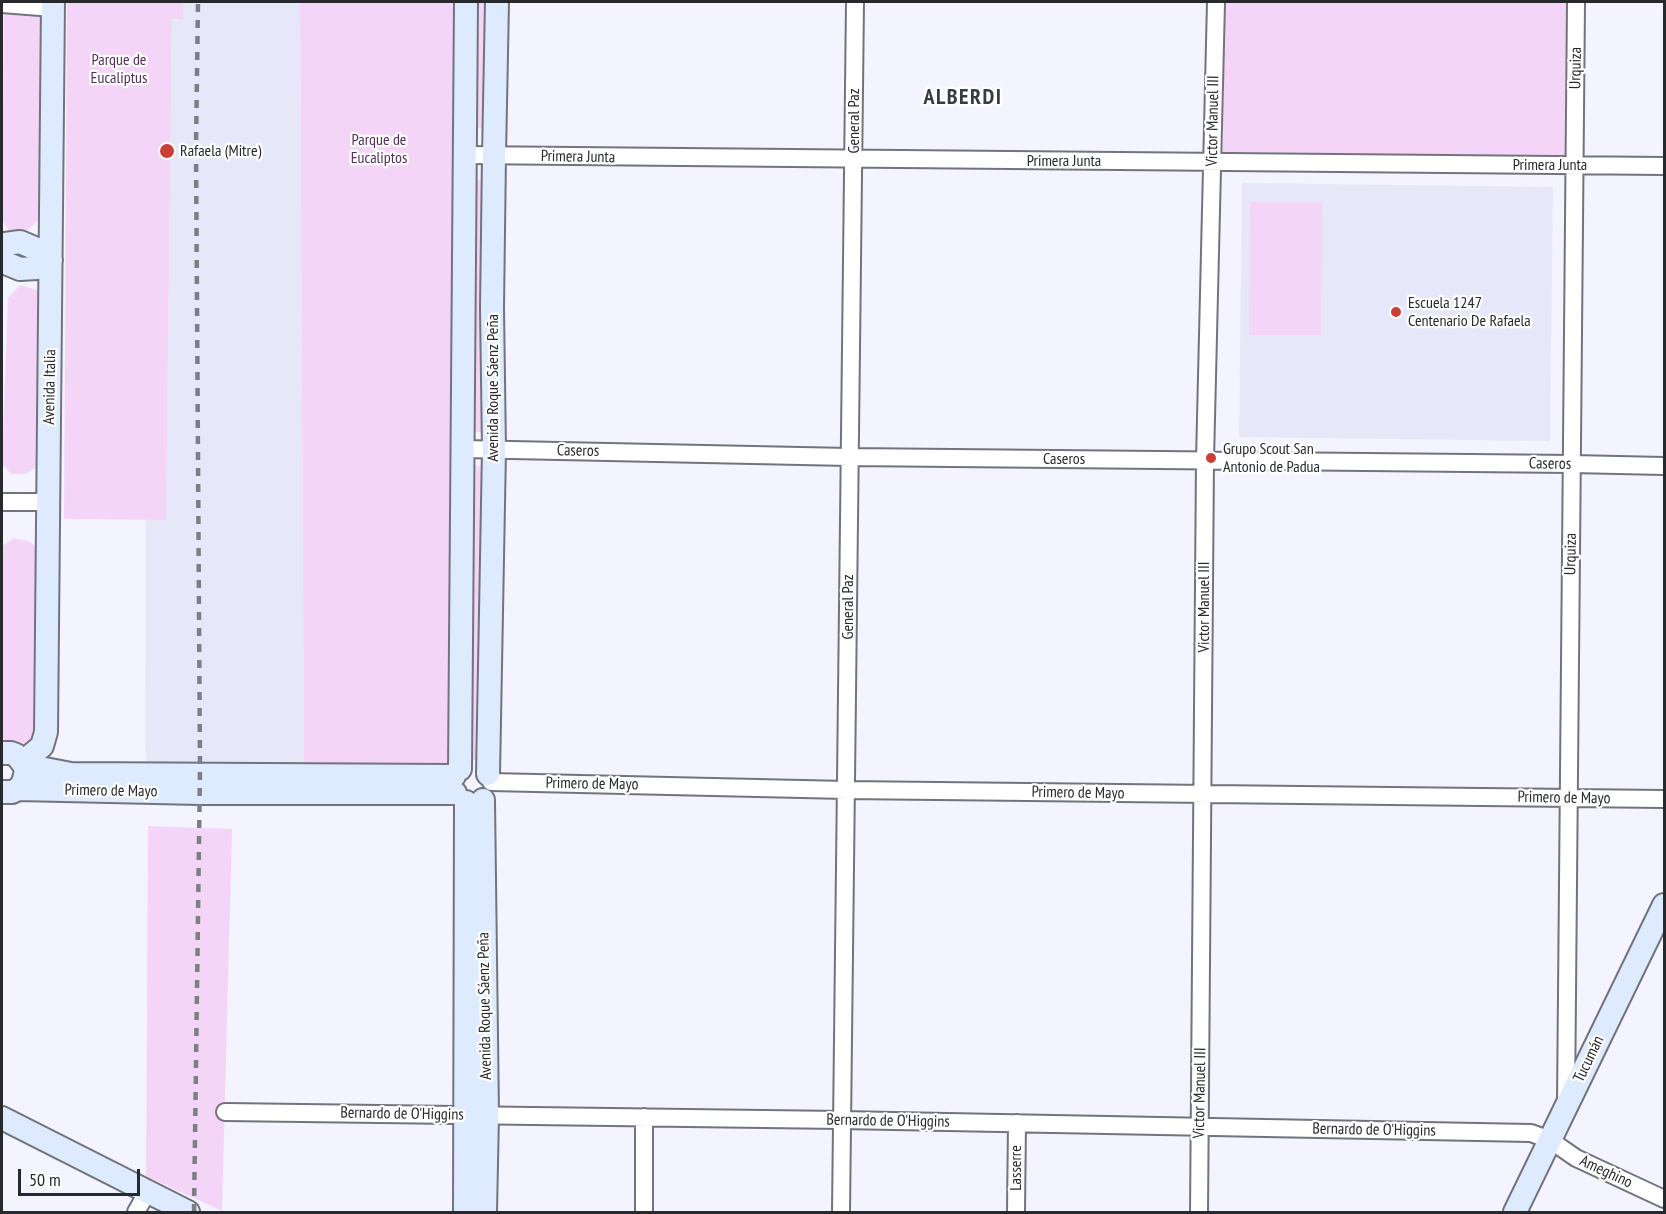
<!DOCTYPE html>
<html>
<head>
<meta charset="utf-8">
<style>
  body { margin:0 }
  #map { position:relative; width:1666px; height:1214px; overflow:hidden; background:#f3f4ff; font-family:"PT Sans Narrow",sans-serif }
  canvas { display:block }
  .frame { position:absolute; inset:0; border:3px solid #28292d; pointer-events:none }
  .scale { position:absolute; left:18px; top:1169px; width:122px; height:27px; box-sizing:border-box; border:3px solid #28292d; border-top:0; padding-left:8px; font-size:18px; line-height:21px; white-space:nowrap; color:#28292d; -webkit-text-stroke:4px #fff; paint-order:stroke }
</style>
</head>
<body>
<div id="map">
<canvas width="1666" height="1214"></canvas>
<div class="frame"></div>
<div class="scale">50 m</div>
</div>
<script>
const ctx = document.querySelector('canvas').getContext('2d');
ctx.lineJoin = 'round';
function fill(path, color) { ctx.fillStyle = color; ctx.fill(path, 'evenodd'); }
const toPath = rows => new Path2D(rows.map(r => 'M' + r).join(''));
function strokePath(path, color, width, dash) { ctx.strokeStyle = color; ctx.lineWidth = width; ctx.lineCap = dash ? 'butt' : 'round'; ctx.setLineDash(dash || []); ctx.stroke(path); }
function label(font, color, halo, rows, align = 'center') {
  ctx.font = font + ' "PT Sans Narrow",sans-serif'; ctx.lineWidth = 4.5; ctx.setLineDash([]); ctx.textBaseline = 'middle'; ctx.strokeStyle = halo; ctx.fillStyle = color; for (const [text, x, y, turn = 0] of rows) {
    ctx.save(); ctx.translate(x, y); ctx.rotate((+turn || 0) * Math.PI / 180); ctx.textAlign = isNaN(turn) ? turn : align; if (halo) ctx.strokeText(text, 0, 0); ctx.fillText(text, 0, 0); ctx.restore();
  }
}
fill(toPath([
  [183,2,300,2,304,772,148,772,145,746,146,520,166,520,172,19,183,20],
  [1242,183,1553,187,1550,441,1239,437]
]), '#e6e8fa');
fill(toPath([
  [4,2,43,2,40,218,25,233,9,231,2,219],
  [67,2,183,2,183,20,172,19,166,520,64,519],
  [300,2,455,2,456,148,452,751,447,766,304,772],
  [472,2,488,2,487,128,469,128],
  [1224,2,1567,2,1566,156,1223,152],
  [467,180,483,180,484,432,466,432],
  [1250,202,1322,202,1321,335,1249,335],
  [20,285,40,291,37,467,25,474,11,474,2,464,8,298],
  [466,465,481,466,484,760,466,760],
  [14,538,30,542,41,550,39,735,31,750,8,745,2,736,2,546],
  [148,826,232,829,222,1211,146,1176]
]), '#f4d5f8');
const street = toPath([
  [2,4,53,8],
  [464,155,1664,166],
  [463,449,849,457,1572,464,1664,466],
  [2,502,48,502],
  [491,782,846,790,1664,799],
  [1566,1102,1576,2],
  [225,1112,841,1120,1531,1133,1550,1140,1576,1158,1664,1199],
  [136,1212,148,1191],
  [644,1212,644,1117],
  [841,1212,855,2],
  [1016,1212,1017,1123],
  [1199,1212,1205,460,1216,2]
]);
const secondary = toPath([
  [2,247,5,244,20,242,39,250,51,260,37,268,20,269,8,264,2,259],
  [2,753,11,753,16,755,24,765,26,771,23,783,18,789,12,792,2,792],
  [23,762,42,746,46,732,53,2],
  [24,765,71,774,454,776],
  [460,769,466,2],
  [488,774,494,450,492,308,494,156,497,2],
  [18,789,200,793,455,793],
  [483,800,487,1115,485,1212],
  [2,1118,188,1212],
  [465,1212,466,802],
  [1515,1212,1664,905]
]);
strokePath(street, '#72737c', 20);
strokePath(secondary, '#72737c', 26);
strokePath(street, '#fff', 16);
strokePath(secondary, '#deebff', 22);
strokePath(toPath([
  [194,1212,200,768,196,147,198,2]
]), '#7e7f86', 4.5, [8, 8]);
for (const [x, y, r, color] of [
  [167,151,8,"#cb3d37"],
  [1396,312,6,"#cb3d37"],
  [1211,458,6,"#cb3d37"]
]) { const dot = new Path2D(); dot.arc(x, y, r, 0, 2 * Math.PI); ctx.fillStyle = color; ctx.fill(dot); strokePath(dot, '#fff', 2); }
label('16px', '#552e5a', '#fff', [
  ["Parque de",119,60],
  ["Eucaliptus",119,78],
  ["Parque de",379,140],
  ["Eucaliptos",379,158]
]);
label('16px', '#28292d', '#fff', [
  ["Urquiza",1576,68,-89],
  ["General Paz",854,121,-90],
  ["Victor Manuel III",1213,121,-89],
  ["Primera Junta",578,157,1],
  ["Primera Junta",1064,161],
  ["Primera Junta",1550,165],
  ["Avenida Italia",50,387,-89],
  ["Avenida Roque Sáenz Peña",493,388,-90],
  ["Caseros",578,451,1],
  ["Caseros",1064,459],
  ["Caseros",1550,464,1],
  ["Urquiza",1571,554,-89],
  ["General Paz",848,607,-90],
  ["Victor Manuel III",1204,607,-90],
  ["Primero de Mayo",592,784,1],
  ["Primero de Mayo",111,791,1],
  ["Primero de Mayo",1078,793,1],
  ["Primero de Mayo",1564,798,1],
  ["Avenida Roque Sáenz Peña",485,1006,-91],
  ["Tucumán",1589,1059,-64],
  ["Victor Manuel III",1200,1093,-89],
  ["Bernardo de O'Higgins",402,1114,1],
  ["Bernardo de O'Higgins",888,1121,1],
  ["Bernardo de O'Higgins",1374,1130,1],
  ["Lasserre",1016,1168,-90],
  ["Ameghino",1606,1172,25]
]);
label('16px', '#28292d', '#fff', [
  ["Rafaela (Mitre)",180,151],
  ["Escuela 1247",1408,303],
  ["Centenario De Rafaela",1408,321],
  ["Grupo Scout San",1223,449],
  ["Antonio de Padua",1223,467]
], 'left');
ctx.letterSpacing = '1.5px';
label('bold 22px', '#393b43', '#fff', [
  ["ALBERDI",963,98]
]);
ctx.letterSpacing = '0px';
</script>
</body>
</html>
